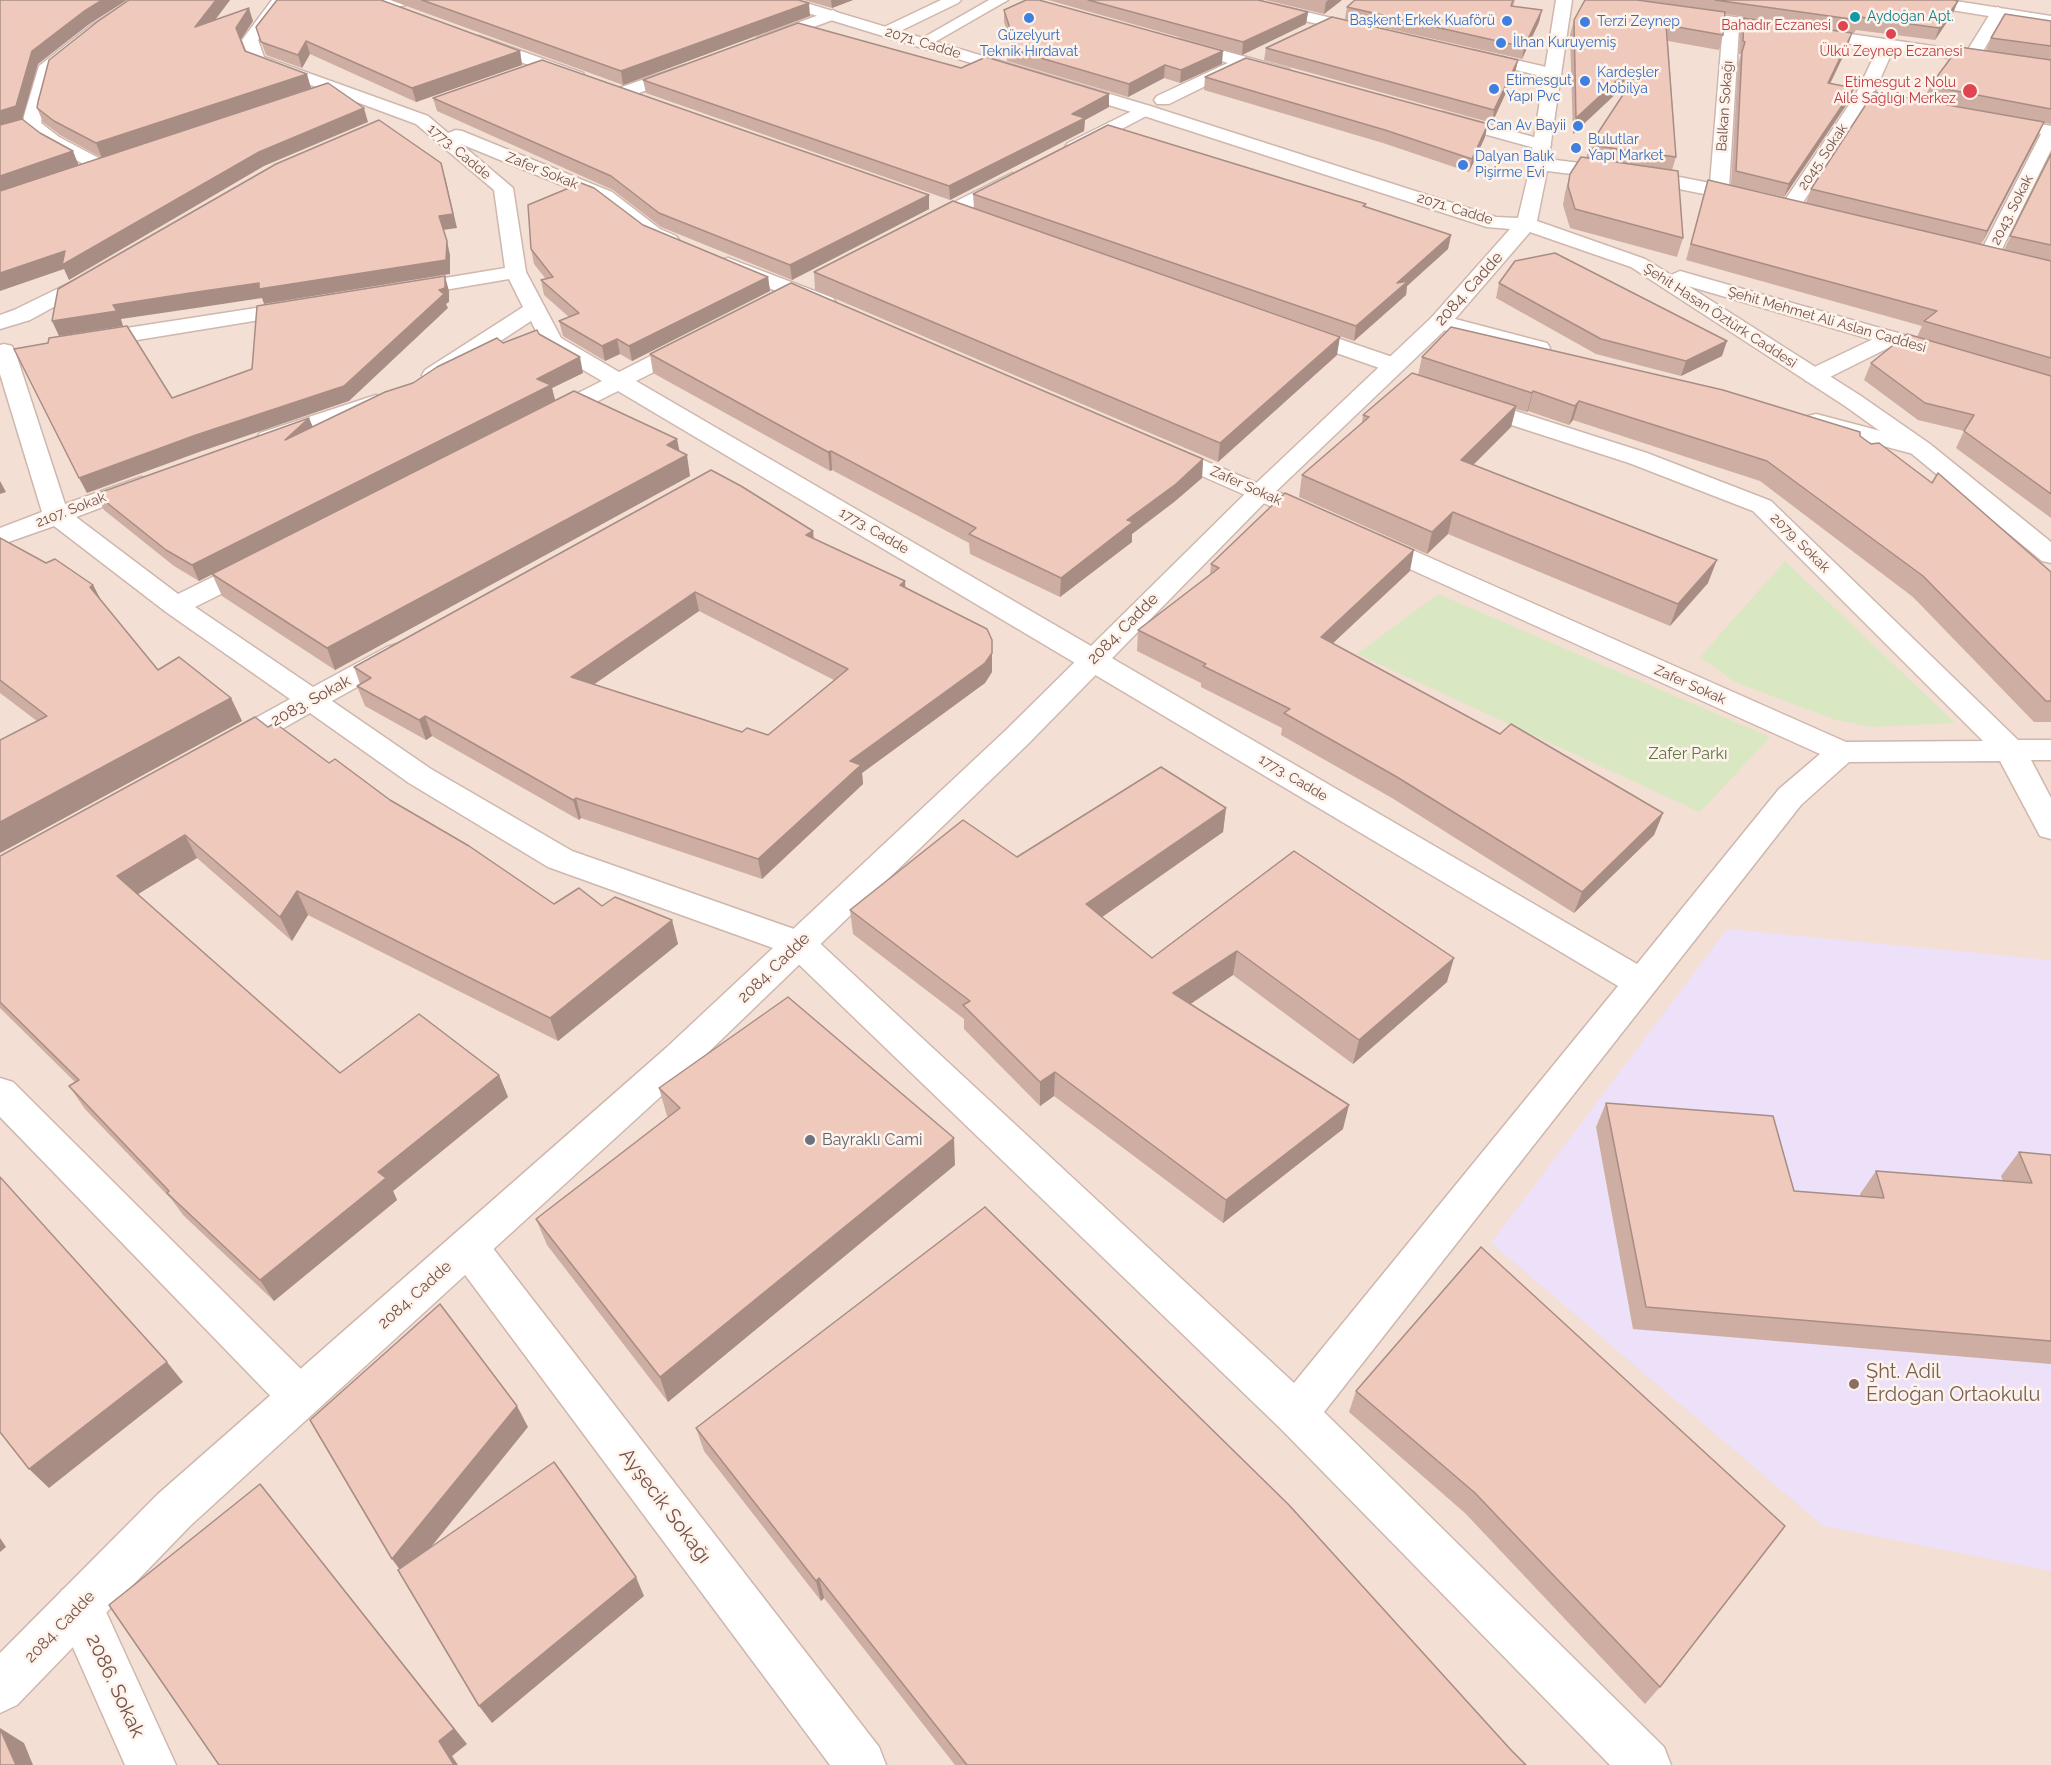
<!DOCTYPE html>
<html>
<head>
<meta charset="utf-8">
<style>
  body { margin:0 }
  canvas { display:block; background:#fbefe4 }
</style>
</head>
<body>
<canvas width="2051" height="1765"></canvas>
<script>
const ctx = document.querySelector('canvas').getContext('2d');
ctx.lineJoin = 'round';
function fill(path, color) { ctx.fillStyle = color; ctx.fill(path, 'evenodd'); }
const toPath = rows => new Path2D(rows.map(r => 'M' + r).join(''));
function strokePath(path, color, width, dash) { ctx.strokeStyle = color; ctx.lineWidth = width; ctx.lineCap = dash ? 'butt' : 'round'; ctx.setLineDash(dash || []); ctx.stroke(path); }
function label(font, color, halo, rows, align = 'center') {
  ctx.font = font + ' Raleway,sans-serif'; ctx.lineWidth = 5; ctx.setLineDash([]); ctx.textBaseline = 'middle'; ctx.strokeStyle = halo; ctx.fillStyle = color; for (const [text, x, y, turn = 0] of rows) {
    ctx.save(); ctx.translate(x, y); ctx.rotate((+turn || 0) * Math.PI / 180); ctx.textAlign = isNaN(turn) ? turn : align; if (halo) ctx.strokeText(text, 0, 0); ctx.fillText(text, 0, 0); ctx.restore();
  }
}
fill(toPath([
  [0,0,2051,0,2051,1765,0,1765]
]), '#f3dfd3');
fill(toPath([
  [1727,929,2051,960,2051,1571,1823,1526,1491,1243]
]), '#ece1f8');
fill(toPath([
  [1785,561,1955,723,1871,727,1833,719,1735,682,1700,657],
  [1438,594,1770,737,1700,812,1357,654]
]), '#d9e8c3');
const minor = toPath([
  [131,0,149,0,101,33,53,72,42,116,41,123,59,137,108,163,110,167,108,171,101,173,47,145,26,129,23,125,24,116,39,66,89,27,131,0],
  [272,0,288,0,258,40,264,57,428,116,448,133,456,130,462,131,612,192,660,229,676,236,679,240,676,244,662,244,646,237,598,200,461,144,513,188,526,272,561,338,619,372,684,339,692,337,700,339,703,344,700,349,636,381,1637,964,1779,789,1820,754,1363,548,1359,542,1363,536,1372,534,1381,536,1846,742,1983,741,1753,511,1629,463,1462,409,1458,404,1462,399,1470,397,1478,399,1647,453,1771,501,2018,740,2051,740,2051,760,2031,760,2051,798,2051,839,2040,836,2000,761,1849,762,1801,805,1324,1412,1664,1747,1671,1765,1610,1765,1281,1429,787,953,548,867,409,783,310,713,238,754,227,757,216,754,212,747,216,740,290,699,166,612,54,526,0,545,0,528,42,512,0,374,0,345,4,344,12,346,15,351,65,504,141,477,150,479,153,484,150,489,76,517,178,594,247,560,256,558,265,560,269,566,265,572,195,607,313,687,387,647,397,644,407,647,411,653,407,659,332,701,431,769,572,851,811,935,1294,1383,1618,986,618,391,556,422,548,424,540,422,536,417,540,412,602,381,544,347,531,321,441,380,433,382,425,380,422,375,425,370,523,307,509,279,403,297,396,295,392,291,396,287,403,285,505,268,494,190,416,124,251,63,242,40,272,0],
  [384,0,414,0,406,5,382,10,377,8,374,5,377,2,384,0],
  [1227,0,1255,0,1374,28,1376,31,1368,36,1230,3,1227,0],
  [1998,7,2006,12,1982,53,2051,63,2051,73,1893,50,1874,93,1920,102,1923,106,1920,110,1914,111,1869,102,1798,210,1791,212,1784,210,1781,206,1855,96,1878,48,1739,27,1729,187,1756,193,1759,197,1756,201,1749,203,1654,184,1539,170,1532,168,1530,164,1532,160,1539,158,1654,172,1710,183,1723,25,1674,17,1671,14,1674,11,1679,9,1967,51,1993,9,1998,7],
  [833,10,841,15,838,18,770,43,758,43,756,40,758,37,833,10],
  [479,36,583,73,585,77,583,81,571,81,473,44,471,41,473,38,479,36],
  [1180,39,1250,58,1289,69,1291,73,1283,78,1244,67,1169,104,1157,104,1154,100,1157,96,1228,63,1174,47,1172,44,1174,41,1180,39],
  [1473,50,1559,70,1561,74,1553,79,1467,58,1465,55,1473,50],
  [685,65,691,66,693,70,691,74,628,97,622,98,616,97,613,93,616,89,685,65],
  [1144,105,1150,106,1153,110,1150,114,1080,151,1068,151,1065,147,1068,143,1144,105],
  [1443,112,1548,141,1551,145,1548,149,1542,150,1437,121,1434,117,1437,113,1443,112],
  [1997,116,2051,126,2051,150,1999,255,1996,259,1989,261,1982,259,1979,255,2041,134,1991,125,1988,121,1991,117,1997,116],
  [1012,173,1019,175,1021,179,1019,183,929,230,915,230,912,226,915,222,1012,173],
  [728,258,833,298,836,303,833,308,825,309,817,308,721,268,718,264,721,260,728,258],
  [96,270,103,272,106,276,103,280,30,320,0,329,0,315,14,310,96,270],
  [301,301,309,302,312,307,309,312,88,348,80,346,77,341,80,336,88,334,301,301],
  [1440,315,1547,343,1550,348,1547,353,1539,355,1432,327,1429,322,1432,317,1440,315],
  [1296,324,1401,360,1404,365,1401,370,1393,372,1385,370,1288,336,1285,331,1288,326,1296,324],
  [1890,331,1898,333,1901,338,1898,343,1822,381,1814,383,1806,381,1803,376,1806,371,1890,331],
  [376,395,384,397,388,402,384,407,269,445,260,443,257,438,260,433,376,395],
  [1816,414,1930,444,1933,449,1930,454,1921,456,1808,426,1804,421,1808,416,1816,414],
  [1161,442,1329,514,1333,519,1329,524,1320,527,1311,524,1152,454,1149,449,1152,444,1161,442],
  [0,1078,13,1082,315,1383,322,1397,315,1411,300,1417,285,1411,0,1117,0,1078],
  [468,1229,482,1234,879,1747,886,1765,830,1765,454,1260,448,1247,454,1234,468,1229],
  [79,1583,96,1590,176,1765,125,1765,55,1607,62,1590,79,1583]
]);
const tertiary = toPath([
  [772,0,796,0,1150,106,1496,217,1518,218,1528,176,1556,0,1572,0,1546,176,1537,221,1645,259,1671,275,1680,271,1687,273,1950,348,1953,353,1950,358,1942,360,1688,286,1861,396,1930,444,2051,542,2051,563,2042,561,1912,454,1845,406,1631,267,1530,232,1448,327,1270,497,1028,744,692,1068,190,1526,17,1705,0,1713,0,1653,158,1494,666,1048,1006,730,1252,487,1432,317,1510,229,1487,227,1138,114,775,3,772,0]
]);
const secondary = toPath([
  [941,0,961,0,958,3,892,35,886,37,878,32,880,29,941,0],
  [989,0,1008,0,928,46,922,48,914,43,989,0],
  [1912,0,1949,0,2051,16,2051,26,1920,5,1912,0]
]);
strokePath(minor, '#cfb7ae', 3);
strokePath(tertiary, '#cfb7ae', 3);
strokePath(secondary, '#d1b6ac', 3);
fill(minor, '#fff');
fill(tertiary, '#fff');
fill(secondary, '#fff');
fill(toPath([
  [230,0,215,20,253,21,240,40,245,51,311,88,102,158,60,135,43,122,37,108],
  [390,0,798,0,810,16,623,85],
  [804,0,853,0,832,8],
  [1048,0,1258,0,1308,12,1306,24,1242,55],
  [1265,0,1342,0,1324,14],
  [1355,0,1515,0,1513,7,1542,10,1539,22,1522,59,1345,19,1347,7],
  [1585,0,1954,0,1958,1,1953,13,1935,40,1856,30,1854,33,1725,14,1723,35,1719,50,1668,41,1676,157,1672,170,1683,238,1677,257,1570,228,1563,205,1565,193,1570,174,1586,158,1590,145,1626,91,1622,88,1573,134,1570,35,1574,20],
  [1004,10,1222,64,1180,83,1164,78,1128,97,1007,61,1007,48,1012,46,1004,22],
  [1744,18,1848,46,1830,84,1854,88,1849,101,1784,197,1731,185,1738,64,1741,54,1739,54,1740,31],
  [2051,21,2051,124,2043,123,1981,244,2004,250,2051,154,2051,518,1956,448,1964,431,1918,420,1864,380,1871,363,1917,337,1922,326,1686,260,1708,180,1867,218,1806,203,1811,189,2000,114,1924,100,1930,86,1986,51,1991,38],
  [256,27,520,51,522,65,416,102,310,54,302,68,266,55],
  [1266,48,1518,60,1515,73,1492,123,1264,60],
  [961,68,1109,94,1109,107,1085,120,1084,131,950,200,646,93,643,80],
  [1205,77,1485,137,1469,172,1383,143,1204,90],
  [433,98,929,195,929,209,792,280,661,227,613,190,437,111],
  [973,194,1366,204,1365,206,1451,235,1448,249,1407,286,1406,295,1354,341,974,208],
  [643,225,768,277,770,291,632,361,620,354,605,361,563,336,559,321,569,317,544,295,541,280,546,279,534,264,531,249],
  [814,272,1337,355,1218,462,815,290],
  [1499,283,1722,356,1681,376,1596,354,1496,298],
  [539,334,583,373,552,388,555,400,679,451,690,476,335,670,222,596,212,574,199,581,174,566,104,510,96,494,309,418,313,427,503,343],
  [650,354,1203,459,1202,478,1174,502,1132,534,1132,542,1060,597,970,554,969,543,832,470,830,471,653,373],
  [1422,357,1860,436,2051,572,2051,722,2034,722,1913,597,1760,481,1573,420,1569,425,1528,411,1527,412,1516,409,1511,427,1473,465,1708,583,1670,626,1448,534,1427,554,1299,497,1302,475,1362,423,1363,415,1418,375],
  [0,538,46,563,93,585,102,602,158,670,231,698,242,721,0,853,0,740,37,721,0,693],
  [814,539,906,588,992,640,992,672,985,683,862,773,863,784,762,879,581,818,579,820,432,736,426,740,365,706,357,686,360,684,354,667],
  [699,611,834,680,768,735,742,732,594,684],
  [1211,564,1410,571,1332,644,1500,734,1663,813,1654,835,1574,913,1392,798,1281,735,1282,728,1201,687,1201,683,1137,651,1138,630,1210,574],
  [268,727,390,800,554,904,602,906,672,920,678,944,558,1041,308,915,292,941,197,858,138,894,340,1073,499,1075,508,1097,393,1191,397,1200,274,1301,183,1215,172,1200,85,1109,69,1086,75,1082,0,1008,0,856],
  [1226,808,1223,832,1102,917,1152,958,1294,851,1447,982,1353,1064,1233,975,1190,1004,1343,1129,1223,1223,1054,1096,1040,1106,964,1029,964,1019,853,934,850,910,1017,857],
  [659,1088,955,1165,668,1402,547,1245,536,1219,669,1117,667,1116],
  [1606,1103,1794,1191,1860,1196,1860,1194,1876,1171,2003,1181,2001,1176,2019,1152,2051,1155,2051,1364,1633,1329,1596,1127],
  [1481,1247,1660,1687,1645,1704,1465,1513,1349,1412,1356,1391],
  [696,1428,1511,1750,1526,1765,955,1765,824,1598,821,1601,704,1451]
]), '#ceada3');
fill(toPath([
  [102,0,127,0,88,25,38,64,22,120,0,127,0,111,32,51,83,12],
  [216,0,230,0,200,40,195,27],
  [831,0,853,0,832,8],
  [1328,0,1342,0,1324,14,1326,2],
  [1958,1,1953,13,1935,40,1939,28],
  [809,3,810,16,623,85,621,71],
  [249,8,253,21,240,41,236,28],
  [1542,10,1539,22,1522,59,1524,47],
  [1308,12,1306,24,1242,55,1243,42],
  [1852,33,1848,46,1824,96,1828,83],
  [306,41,310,54,302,68,298,55],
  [520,51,522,65,416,102,412,88],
  [1223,51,1222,64,1180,83,1181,70],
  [1518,60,1515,73,1492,123,1494,110],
  [1165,65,1164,78,1128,97,1129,84],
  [1626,72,1622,88,1573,134,1576,118],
  [307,74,311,88,102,158,96,143],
  [1854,88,1849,101,1784,197,1789,184],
  [1109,94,1109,107,1085,120,1084,131,950,200,949,186,1072,114],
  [364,108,368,122,264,166,69,280,64,269,0,291,0,273,259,152],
  [2044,122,2038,136,1981,245,1987,231],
  [1488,124,1485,137,1469,172,1472,159],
  [73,151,79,166,0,193,0,176],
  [445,177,457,228,443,230,439,216],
  [929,195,929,209,792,280,790,265],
  [1451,235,1448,249,1407,286,1406,295,1354,341,1356,326,1397,283],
  [447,241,450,255,450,274,264,304,262,298,196,308,121,319,123,326,59,336,52,321,113,305],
  [445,276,449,291,449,302,446,304,448,308,349,401,202,451,87,493,79,478,439,290],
  [768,277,770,291,632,361,629,346],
  [1340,337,1337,355,1218,462,1220,443],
  [617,339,620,354,605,361,602,346],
  [1727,341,1722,356,1681,376,1686,361],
  [580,357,583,373,552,388,555,400,199,581,192,565,537,379],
  [1533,391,1528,411,1527,412,1532,393],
  [1579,401,1573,420,1569,425,1575,406],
  [1516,406,1511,427,1456,482,1461,460],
  [309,418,315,433,285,440],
  [677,439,681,458,687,455,690,476,335,670,327,648],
  [831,451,832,470,830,471,828,452],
  [1203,459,1202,478,1174,502,1132,534,1132,542,1060,597,1061,578,1127,520],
  [0,481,6,492,0,494],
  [1453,512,1448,534,1427,554,1432,532],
  [813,531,815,550,806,535],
  [1414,550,1410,571,1317,658,1321,637],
  [1717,560,1708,583,1670,626,1678,604],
  [905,581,906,601,900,585],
  [93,585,105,608,90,587],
  [695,592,699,611,576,697,571,677],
  [992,640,992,672,985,683,862,773,863,784,762,879,758,859,850,761],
  [231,698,242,721,0,853,0,822],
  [425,716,432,736,426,740,419,720],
  [576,798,581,818,579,820,573,800],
  [1226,808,1223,832,1085,929,1086,904],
  [1663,813,1654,835,1574,913,1582,892],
  [185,835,197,858,130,899,117,876],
  [297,891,308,915,292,941,280,917],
  [672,920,678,944,558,1041,550,1018],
  [1237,951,1233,975,1170,1018,1173,993],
  [1454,958,1447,982,1353,1064,1359,1040],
  [1055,1072,1054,1096,1040,1106,1040,1082],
  [499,1075,508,1097,393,1191,397,1200,274,1301,260,1280,378,1172],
  [1349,1105,1343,1129,1223,1223,1226,1200],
  [954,1138,955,1165,668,1402,660,1377],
  [167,1362,183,1382,49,1488,29,1469],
  [517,1406,528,1427,406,1578,392,1559],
  [260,1484,467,1744,452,1756,458,1765,454,1765],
  [0,1538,6,1547,0,1552],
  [636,1577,644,1596,492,1723,479,1706],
  [819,1578,824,1598,821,1601,816,1581],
  [0,1728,24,1743,33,1765,16,1765]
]), '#a88d84');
const building = toPath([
  [0,0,102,0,83,12,32,51,16,106,0,111,0,0],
  [129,0,216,0,195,27,249,8,236,28,245,51,307,74,96,143,54,121,37,108,38,102,49,60,97,22,129,0],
  [277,0,381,0,520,51,412,88,306,41,298,55,261,42,256,27,277,0],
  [422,0,798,0,809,3,621,71,422,0],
  [1026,0,1039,0,1223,51,1181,70,1165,65,1129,84,1007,48,1015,44,1004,10,1026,0],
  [1088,0,1258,0,1308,12,1243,42,1088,0],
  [1355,0,1513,0,1511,6,1542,10,1524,47,1347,7,1355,0],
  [1585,0,1637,0,1725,12,1723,35,1666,25,1676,157,1590,145,1634,78,1626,72,1576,118,1574,20,1585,0],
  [1715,0,1954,0,1958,1,1939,28,1860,17,1858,20,1715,0],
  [2005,14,2051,21,2051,46,1991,38,2005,14],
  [1332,17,1518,60,1494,110,1266,48,1332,17],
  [1744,18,1852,33,1828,83,1854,88,1789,184,1736,171,1742,52,1745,42,1743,41,1744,18],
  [798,23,961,68,986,57,1109,94,1072,114,1085,118,949,186,643,80,798,23],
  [1959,47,2051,60,2051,109,1930,86,1959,47],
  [1246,58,1488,124,1472,159,1385,130,1205,77,1246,58],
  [542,60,929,195,790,265,659,213,611,176,433,98,542,60],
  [328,83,364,108,259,152,62,265,65,251,0,273,0,191,328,83],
  [1874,92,2044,122,1987,231,1811,189,1874,92],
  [22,119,40,133,73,151,0,176,0,125,22,119],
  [379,120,441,163,453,214,439,216,447,241,446,260,259,289,259,283,190,293,113,305,117,311,52,321,58,289,276,164,379,120],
  [1108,125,1366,204,1363,206,1451,235,1397,283,1408,281,1356,326,973,194,1108,125],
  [2051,154,2051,245,2010,236,2051,154],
  [1581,157,1678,171,1683,238,1575,209,1568,186,1570,174,1581,157],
  [1708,180,2051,261,2051,358,1924,321,1937,311,1691,244,1708,180],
  [581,183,594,188,643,225,768,277,629,346,617,339,602,346,559,321,579,313,541,280,553,277,531,249,528,205,581,183],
  [953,201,1340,337,1220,443,814,272,953,201],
  [1555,253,1727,341,1686,361,1601,339,1499,283,1515,261,1555,253],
  [445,276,445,288,439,290,444,294,344,386,196,435,79,478,14,349,48,343,49,338,127,326,172,398,252,369,257,306,445,276],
  [791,283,1203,459,1176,484,1127,520,1133,522,1061,578,969,534,976,528,831,451,828,452,650,354,791,283],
  [1451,327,1723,390,1860,432,1860,436,1871,444,1879,443,1932,483,1938,473,2051,572,2051,701,2046,701,1923,576,1767,461,1579,401,1575,406,1533,391,1532,393,1422,357,1451,327],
  [537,330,539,334,580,357,537,379,551,385,192,565,166,550,96,494,309,418,285,440,385,392,413,383,437,367,497,338,503,343,537,330],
  [1907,334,2051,376,2051,494,1964,431,1974,415,1925,403,1871,363,1907,334],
  [1412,373,1516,406,1461,460,1717,560,1678,604,1453,512,1432,532,1302,475,1369,417,1363,415,1412,373],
  [574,391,677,439,667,445,687,455,327,648,212,574,574,391],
  [711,470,741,486,813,531,806,535,905,581,900,585,987,629,992,640,992,653,985,663,850,761,861,765,758,859,576,798,573,800,425,716,419,720,357,686,371,678,354,667,711,470],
  [695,592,848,669,768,735,747,728,742,732,571,677,695,592],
  [1285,493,1414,550,1321,637,1500,734,1511,724,1663,813,1582,892,1397,777,1284,713,1290,709,1203,666,1206,664,1138,630,1219,568,1211,564,1285,493],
  [0,538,46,563,55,559,93,585,90,587,158,670,179,657,231,698,0,822,0,740,47,716,0,680,0,538],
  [255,717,268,727,275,723,329,763,335,759,390,800,469,846,554,904,579,888,602,906,615,897,672,920,550,1018,297,891,280,917,185,835,117,876,340,1073,419,1014,499,1075,378,1172,386,1178,260,1280,167,1193,169,1191,69,1086,79,1080,0,1002,0,856,255,717],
  [1161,767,1226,808,1086,904,1152,958,1294,851,1454,958,1359,1040,1237,951,1173,993,1349,1105,1226,1200,1055,1072,1040,1082,963,1005,970,1001,850,910,963,820,1017,857,1161,767],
  [788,997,954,1138,660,1377,536,1219,680,1108,659,1088,788,997],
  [1606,1103,1773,1116,1794,1191,1884,1198,1876,1171,2032,1183,2019,1152,2051,1155,2051,1341,1646,1307,1606,1103],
  [0,1177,167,1362,29,1469,0,1432,0,1177],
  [985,1207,1289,1505,1511,1750,1526,1765,967,1765,819,1578,816,1581,696,1428,985,1207],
  [1481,1247,1785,1526,1660,1687,1475,1493,1356,1391,1481,1247],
  [440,1304,517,1406,392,1559,310,1420,440,1304],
  [554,1462,636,1577,479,1706,398,1570,554,1462],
  [260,1484,454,1729,439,1741,454,1765,219,1765,109,1605,260,1484],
  [0,1729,16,1765,0,1765,0,1729]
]);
fill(building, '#f0c9bd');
strokePath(building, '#a88d84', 1.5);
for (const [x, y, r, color] of [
  [1855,17,6,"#0f9aa8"],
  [1029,18,6,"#3f7fe0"],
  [1507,21,6,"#3f7fe0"],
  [1585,22,6,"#3f7fe0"],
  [1843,26,6,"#e0444e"],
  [1891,34,6,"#e0444e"],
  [1501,43,6,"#3f7fe0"],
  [1585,81,6,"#3f7fe0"],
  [1494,89,6,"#3f7fe0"],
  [1970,91,8,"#e0444e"],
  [1578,126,6,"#3f7fe0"],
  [1576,148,6,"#3f7fe0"],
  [1463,165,6,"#3f7fe0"],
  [810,1140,6,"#6b7280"],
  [1854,1384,6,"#8d6e63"]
]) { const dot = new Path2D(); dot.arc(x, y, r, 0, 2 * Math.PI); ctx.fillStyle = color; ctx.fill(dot); strokePath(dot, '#fef3eb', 2); }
label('14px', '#0d838f', '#fef3eb', [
  ["Aydoğan Apt.",1867,17]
], 'left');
label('14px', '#366cbe', '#fef3eb', [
  ["Başkent Erkek Kuaförü",1495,21,"right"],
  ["Terzi Zeynep",1597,22],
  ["Güzelyurt",1029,36,"center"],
  ["Teknik Hırdavat",1029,52,"center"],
  ["İlhan Kuruyemiş",1513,43],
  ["Kardeşler",1597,73],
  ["Mobilya",1597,89],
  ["Etimesgut",1506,81],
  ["Yapı Pvc",1506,97],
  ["Can Av Bayii",1566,126,"right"],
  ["Bulutlar",1588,140],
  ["Yapı Market",1588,156],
  ["Dalyan Balık",1475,157],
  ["Pişirme Evi",1475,173]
], 'left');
label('14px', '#be3a42', '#fef3eb', [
  ["Bahadır Eczanesi",1831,26],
  ["Ülkü Zeynep Eczanesi",1891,52,"center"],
  ["Etimesgut 2 Nolu",1956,83],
  ["Aile Sağlığı Merkez",1956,99]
], 'right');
label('14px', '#73534b', '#fef3eb', [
  ["2071. Cadde",923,43,17],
  ["Balkan Sokağı",1725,106,-86],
  ["1773. Cadde",459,152,40],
  ["2045. Sokak",1823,157,-56],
  ["Zafer Sokak",542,171,22],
  ["2071. Cadde",1455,209,17],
  ["2043. Sokak",2012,210,-63],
  ["Şehit Hasan Öztürk Caddesi",1720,316,33],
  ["Şehit Mehmet Ali Aslan Caddesi",1827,320,16],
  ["Zafer Sokak",1246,486,24],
  ["2107. Sokak",71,510,-21],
  ["1773. Cadde",874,531,30],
  ["2079. Sokak",1800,543,45],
  ["Zafer Sokak",1690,685,24],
  ["1773. Cadde",1293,778,31]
]);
label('16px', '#73534b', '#fef3eb', [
  ["2084. Cadde",1469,289,-48],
  ["2084. Cadde",1123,629,-45],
  ["2083. Sokak",311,701,-29],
  ["2084. Cadde",774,968,-44],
  ["2084. Cadde",415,1295,-42],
  ["2084. Cadde",60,1627,-46]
]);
label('16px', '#5c7843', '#fef3eb', [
  ["Zafer Parkı",1688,754]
]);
label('16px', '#5b616d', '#fef3eb', [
  ["Bayraklı Cami",822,1140]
], 'left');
label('20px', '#785e54', '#fef3eb', [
  ["Şht. Adil",1866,1372],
  ["Erdoğan Ortaokulu",1866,1395]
], 'left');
label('20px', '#73534b', '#fef3eb', [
  ["Ayşecik Sokağı",665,1506,53],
  ["2086. Sokak",115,1686,65]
]);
</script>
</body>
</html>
